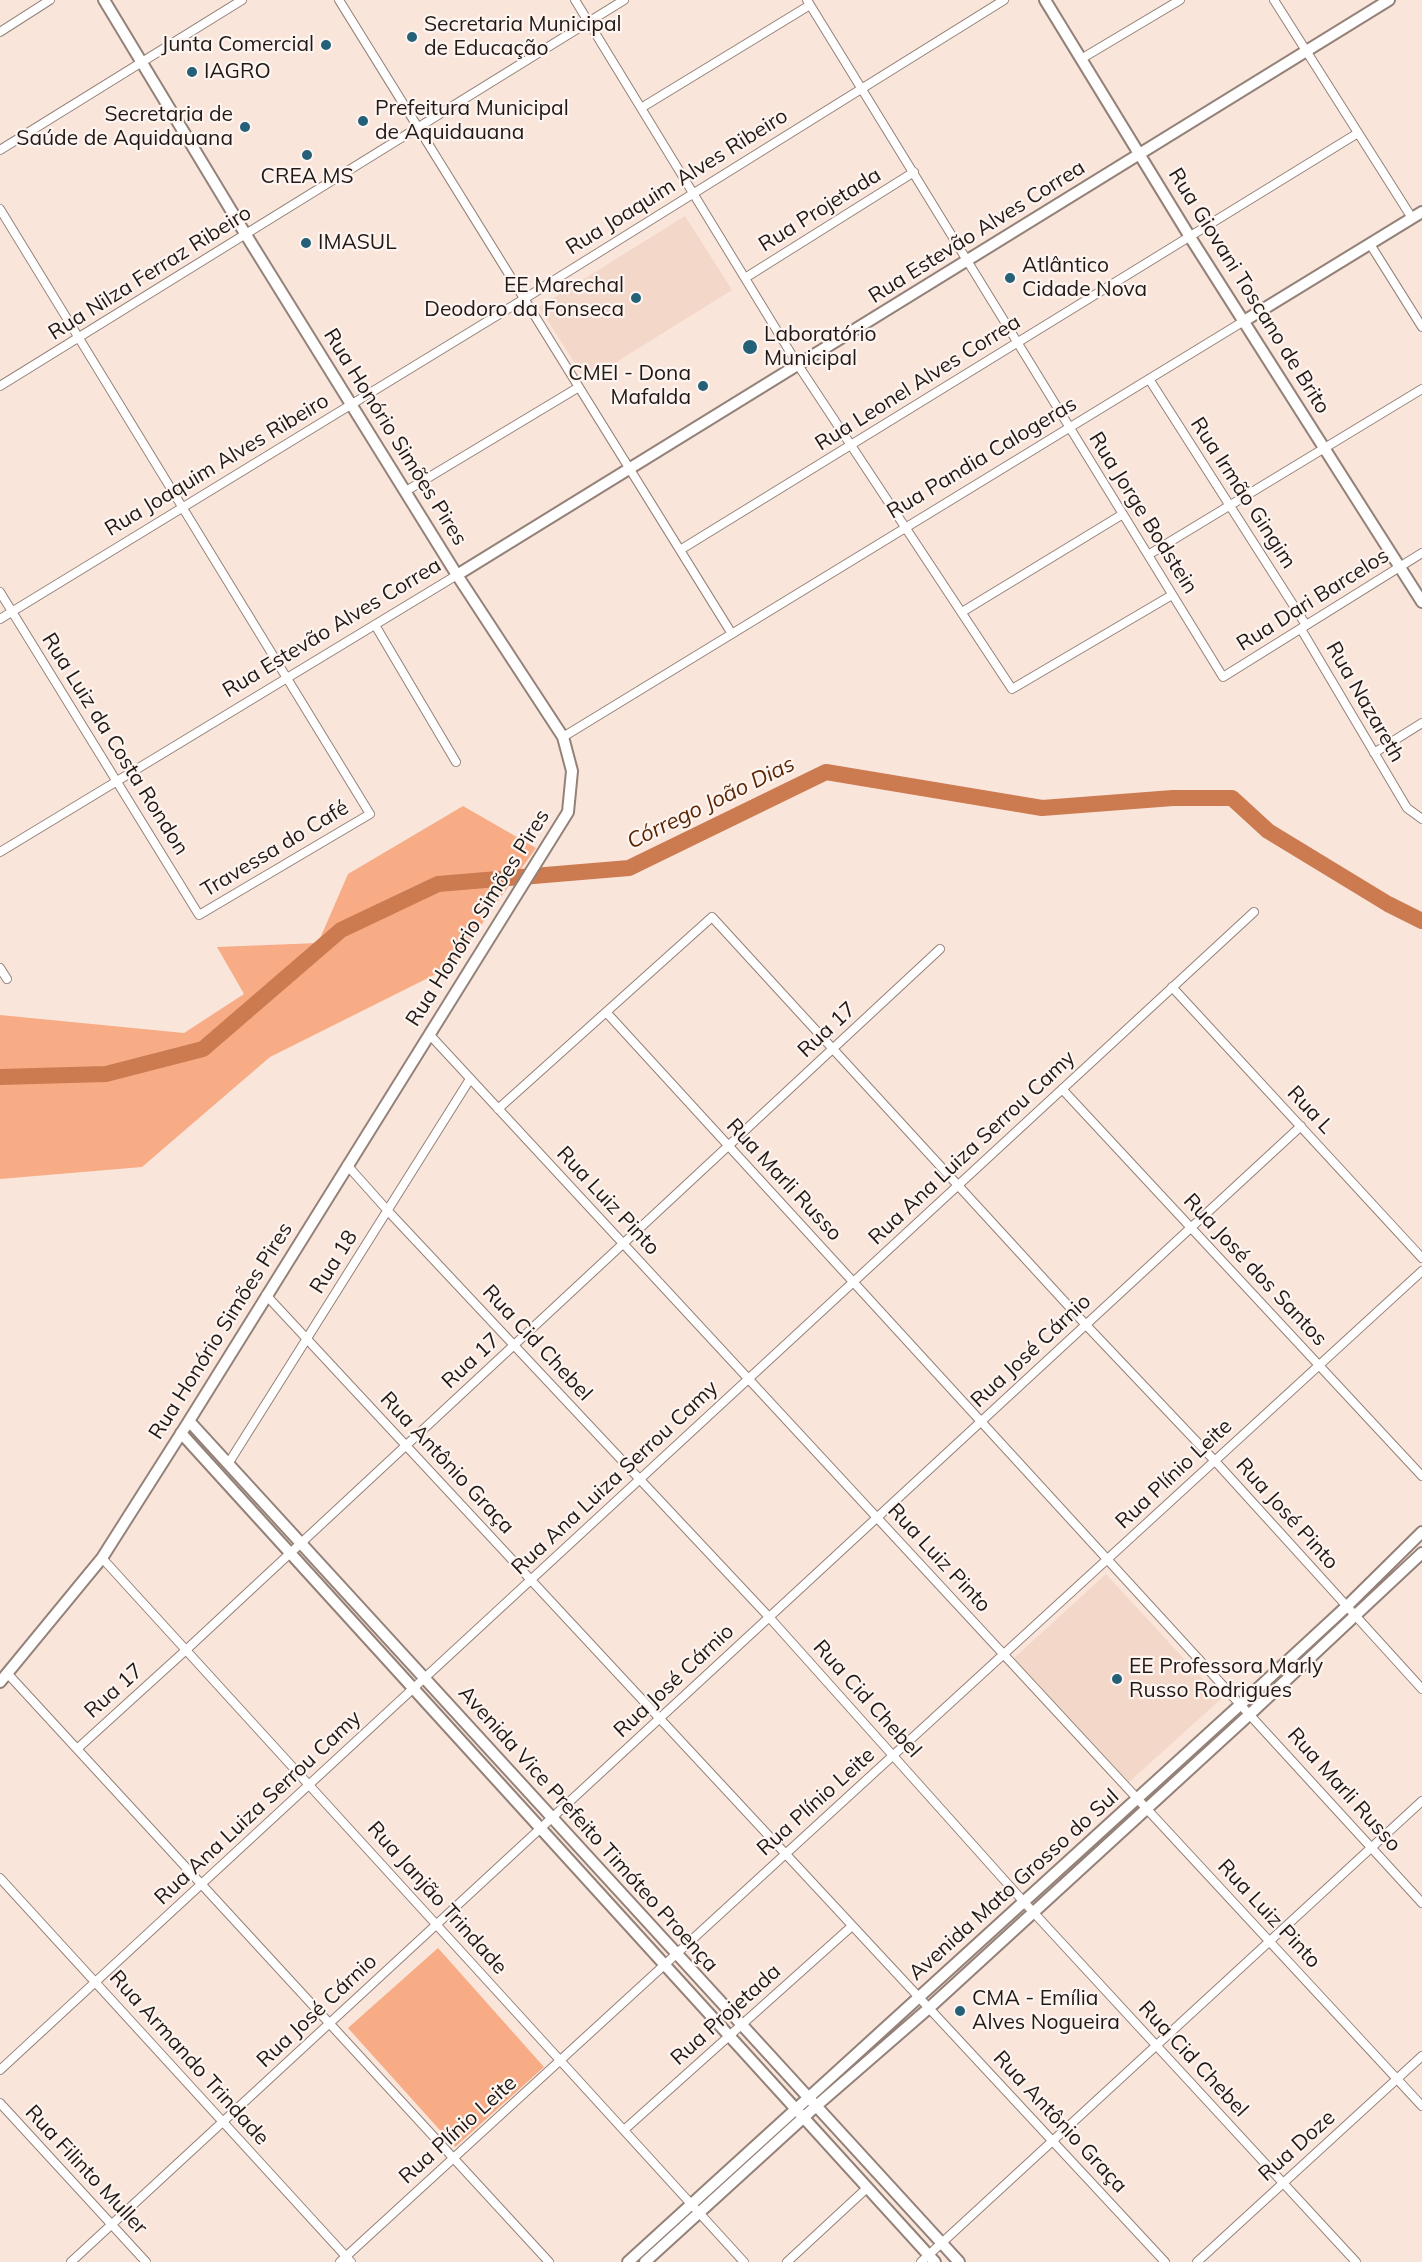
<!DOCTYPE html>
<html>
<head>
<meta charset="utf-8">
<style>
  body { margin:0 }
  canvas { display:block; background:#fae5db }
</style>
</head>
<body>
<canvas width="1422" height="2262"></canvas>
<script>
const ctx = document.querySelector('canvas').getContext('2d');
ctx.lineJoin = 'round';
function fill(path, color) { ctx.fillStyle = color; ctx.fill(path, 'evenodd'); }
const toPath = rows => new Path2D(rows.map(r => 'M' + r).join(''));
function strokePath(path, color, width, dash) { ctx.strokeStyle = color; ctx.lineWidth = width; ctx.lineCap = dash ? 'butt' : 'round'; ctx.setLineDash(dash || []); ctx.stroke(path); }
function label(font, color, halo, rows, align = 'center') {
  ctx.font = font + ' Mulish,sans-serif'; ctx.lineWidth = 4.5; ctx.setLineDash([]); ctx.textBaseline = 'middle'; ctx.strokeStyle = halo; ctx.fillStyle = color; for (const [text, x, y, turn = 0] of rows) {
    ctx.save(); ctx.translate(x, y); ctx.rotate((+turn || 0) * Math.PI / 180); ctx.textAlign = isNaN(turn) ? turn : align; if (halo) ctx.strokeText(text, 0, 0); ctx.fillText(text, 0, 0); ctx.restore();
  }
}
fill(toPath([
  [685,216,732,290,586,381,539,307],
  [1106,1574,1221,1699,1128,1783,1013,1659]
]), '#f3d7c9');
fill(toPath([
  [463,806,536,848,452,966,270,1057,142,1167,0,1179,0,1015,184,1033,244,994,217,947,318,943,348,874],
  [438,1948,544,2067,455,2147,348,2028]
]), '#f7ac86');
strokePath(toPath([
  [0,1077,106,1074,203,1049,341,930,438,884,629,868,826,772,1042,808,1173,798,1232,798,1268,831,1388,904,1422,921]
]), '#cc7b50', 16);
const street = toPath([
  [339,0,732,634],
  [575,0,798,365,1012,689,1172,595],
  [807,0,1223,677,1422,553],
  [1274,0,1412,218],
  [0,32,50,0],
  [1081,59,1180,0],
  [641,108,810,5],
  [0,150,242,0],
  [0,209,370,814,199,915,0,592],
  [1370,244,1422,327],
  [745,278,914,172],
  [1149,379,1306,625],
  [0,386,624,0],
  [406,491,579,387],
  [680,550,1358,133],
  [1148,555,1422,389],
  [962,612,1123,514],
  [0,619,524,299,1004,0],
  [375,625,456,762],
  [1301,629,1407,808,1422,819],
  [563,737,1244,321],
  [1374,753,1422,723],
  [0,852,457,575],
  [0,968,7,979],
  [1172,987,1422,1258],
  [606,1012,1422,1903],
  [429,1034,1422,2106],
  [1062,1089,1422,1476],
  [498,1109,712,917,1086,1325,1215,1461,1422,1689],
  [347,1165,388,1211,769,1617,1023,1901,1356,2262],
  [266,1295,1165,2262],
  [228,1464,470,1079],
  [102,1558,744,2262],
  [8,1674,549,2262],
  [77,1749,186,1650,940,949],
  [0,1878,351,2262],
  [0,2070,1254,912],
  [0,2103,146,2262],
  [624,2130,852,1926],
  [71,2262,1301,1126],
  [340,2262,1422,1271],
  [787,2262,867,2188],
  [921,2262,1422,1801],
  [1197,2262,1422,2056]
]);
const secondary = toPath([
  [1045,0,1190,237,1422,602],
  [1244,321,1422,212],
  [457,575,1389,0],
  [189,1421,959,2262],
  [181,1433,935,2262],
  [0,1682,102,1558,189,1421,568,812,572,771,563,737,457,575,246,235,104,0],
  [628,2262,1241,1704,1346,1607,1422,1532],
  [645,2262,815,2107,929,2008,1250,1714,1422,1553]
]);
strokePath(street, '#948178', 10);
strokePath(secondary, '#948178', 14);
strokePath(street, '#fff', 8);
strokePath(secondary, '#fff', 10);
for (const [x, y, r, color] of [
  [412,37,6,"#246078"],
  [326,45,6,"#246078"],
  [192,72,6,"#246078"],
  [363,121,6,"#246078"],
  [245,127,6,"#246078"],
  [307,155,6,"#246078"],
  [306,243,6,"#246078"],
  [1010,278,6,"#246078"],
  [636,298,6,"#246078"],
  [750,347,8,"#246078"],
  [703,386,6,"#246078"],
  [1117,1679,6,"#246078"],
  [960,2011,6,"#246078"]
]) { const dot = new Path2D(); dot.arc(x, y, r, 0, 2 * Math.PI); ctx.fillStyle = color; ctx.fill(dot); strokePath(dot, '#fef5f1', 2); }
label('21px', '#201915', '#fef5f1', [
  ["Secretaria Municipal",424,25],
  ["de Educação",424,49],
  ["Junta Comercial",314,45,"right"],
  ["IAGRO",204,72],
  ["Prefeitura Municipal",375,109],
  ["de Aquidauana",375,133],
  ["Secretaria de",233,115,"right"],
  ["Saúde de Aquidauana",233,139,"right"],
  ["CREA MS",307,177,"center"],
  ["IMASUL",318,243],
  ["Atlântico",1022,266],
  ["Cidade Nova",1022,290],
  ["EE Marechal",624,286,"right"],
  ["Deodoro da Fonseca",624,310,"right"],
  ["Laboratório",764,335],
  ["Municipal",764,359],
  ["CMEI - Dona",691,374,"right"],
  ["Mafalda",691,398,"right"],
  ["EE Professora Marly",1129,1667],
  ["Russo Rodrigues",1129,1691],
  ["CMA - Emília",972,1999],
  ["Alves Nogueira",972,2023]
], 'left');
label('21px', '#201915', '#fef5f1', [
  ["Rua Joaquim Alves Ribeiro",677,182,-32],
  ["Rua Projetada",820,210,-32],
  ["Rua Estevão Alves Correa",977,232,-32],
  ["Rua Nilza Ferraz Ribeiro",150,273,-32],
  ["Rua Giovani Toscano de Brito",1249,291,58],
  ["Rua Leonel Alves Correa",918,383,-32],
  ["Rua Honório Simões Pires",395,437,58],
  ["Rua Pandia Calogeras",982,458,-31],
  ["Rua Joaquim Alves Ribeiro",217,465,-31],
  ["Rua Irmão Gingim",1243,493,57],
  ["Rua Jorge Bodstein",1143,513,58],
  ["Rua Dari Barcelos",1313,600,-32],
  ["Rua Estevão Alves Correa",332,628,-31],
  ["Rua Nazareth",1365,702,60],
  ["Rua Luiz da Costa Rondon",115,744,58],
  ["Travessa do Café",275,849,-31],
  ["Rua Honório Simões Pires",478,918,-58],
  ["Rua 17",827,1030,-43],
  ["Rua L",1310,1110,47],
  ["Rua Ana Luiza Serrou Camy",972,1148,-43],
  ["Rua Marli Russo",784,1180,47],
  ["Rua Luiz Pinto",608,1201,47],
  ["Rua 18",334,1262,-58],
  ["Rua José dos Santos",1255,1270,47],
  ["Rua Honório Simões Pires",221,1331,-58],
  ["Rua Cid Chebel",537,1343,47],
  ["Rua José Cárnio",1031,1351,-43],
  ["Rua 17",471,1361,-43],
  ["Rua Antônio Graça",447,1463,47],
  ["Rua Plínio Leite",1174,1474,-43],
  ["Rua Ana Luiza Serrou Camy",615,1478,-43],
  ["Rua José Pinto",1287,1514,48],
  ["Rua Luiz Pinto",939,1558,47],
  ["Rua José Cárnio",674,1681,-43],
  ["Rua 17",114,1691,-42],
  ["Rua Cid Chebel",867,1699,48],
  ["Rua Marli Russo",1344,1790,48],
  ["Rua Plínio Leite",816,1802,-42],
  ["Rua Ana Luiza Serrou Camy",258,1808,-43],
  ["Avenida Vice Prefeito Timóteo Proença",588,1829,48],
  ["Avenida Mato Grosso do Sul",1014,1885,-42],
  ["Rua Janjão Trindade",437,1898,48],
  ["Rua Luiz Pinto",1269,1914,47],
  ["Rua José Cárnio",317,2011,-43],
  ["Rua Projetada",726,2015,-42],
  ["Rua Armando Trindade",189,2058,48],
  ["Rua Cid Chebel",1193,2059,47],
  ["Rua Antônio Graça",1060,2122,47],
  ["Rua Plínio Leite",458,2130,-42],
  ["Rua Doze",1297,2146,-42],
  ["Rua Filinto Muller",86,2170,47]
]);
label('italic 22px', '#5a2604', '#fef5f1', [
  ["Córrego João Dias",711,803,-26]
]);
</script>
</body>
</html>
